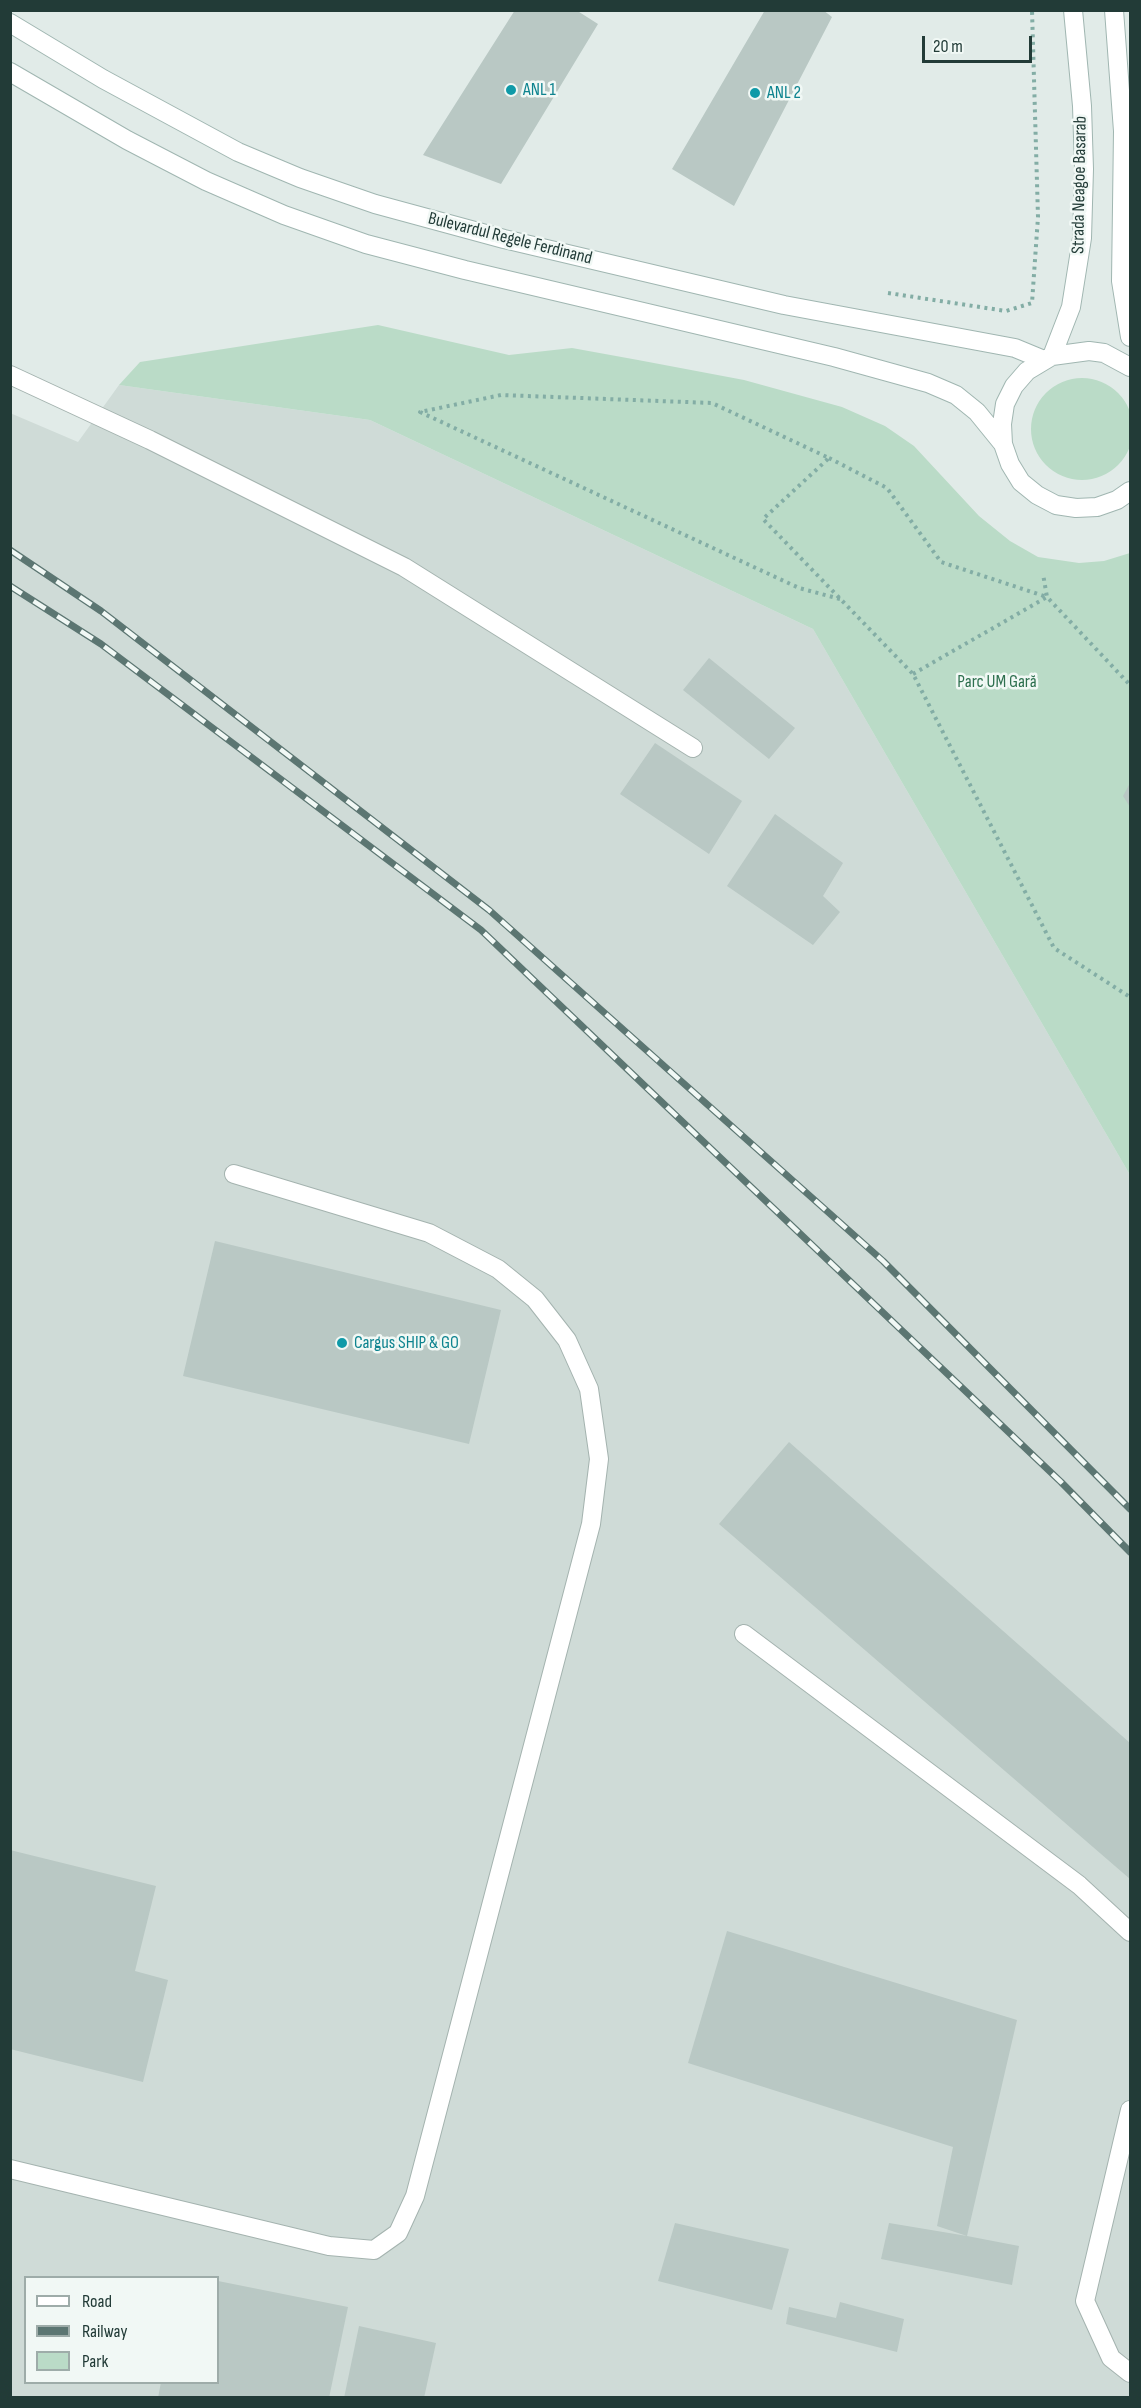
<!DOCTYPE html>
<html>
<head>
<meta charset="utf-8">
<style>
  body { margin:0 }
  #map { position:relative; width:1141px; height:2408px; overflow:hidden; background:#e1ebe8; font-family:"Sofia Sans Condensed",sans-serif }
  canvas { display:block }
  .frame { position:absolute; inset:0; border:12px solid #223b37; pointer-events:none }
  .legend { position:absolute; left:24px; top:2276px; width:195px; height:108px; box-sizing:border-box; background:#f1f8f5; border:2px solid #9eaca9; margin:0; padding:8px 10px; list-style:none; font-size:18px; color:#223b37 }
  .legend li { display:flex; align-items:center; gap:12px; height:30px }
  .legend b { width:30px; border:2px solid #9eaca9 }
  .scale { position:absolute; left:922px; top:36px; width:110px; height:27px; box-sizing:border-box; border:3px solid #223b37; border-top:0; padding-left:8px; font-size:18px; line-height:21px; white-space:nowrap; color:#223b37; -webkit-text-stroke:4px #f1f8f5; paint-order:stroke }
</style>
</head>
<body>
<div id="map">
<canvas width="1141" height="2408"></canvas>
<div class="frame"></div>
<ul class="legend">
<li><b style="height:8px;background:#fff"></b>Road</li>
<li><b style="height:8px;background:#5c7672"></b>Railway</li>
<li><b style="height:16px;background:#badbc7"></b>Park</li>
</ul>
<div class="scale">20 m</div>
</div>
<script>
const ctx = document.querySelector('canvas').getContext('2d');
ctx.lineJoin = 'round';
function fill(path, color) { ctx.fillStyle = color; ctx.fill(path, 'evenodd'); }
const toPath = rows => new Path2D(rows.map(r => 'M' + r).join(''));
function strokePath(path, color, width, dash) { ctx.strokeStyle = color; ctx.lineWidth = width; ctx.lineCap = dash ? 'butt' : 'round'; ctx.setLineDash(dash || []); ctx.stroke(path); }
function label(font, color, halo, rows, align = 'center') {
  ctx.font = font + ' "Sofia Sans Condensed",sans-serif'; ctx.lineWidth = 5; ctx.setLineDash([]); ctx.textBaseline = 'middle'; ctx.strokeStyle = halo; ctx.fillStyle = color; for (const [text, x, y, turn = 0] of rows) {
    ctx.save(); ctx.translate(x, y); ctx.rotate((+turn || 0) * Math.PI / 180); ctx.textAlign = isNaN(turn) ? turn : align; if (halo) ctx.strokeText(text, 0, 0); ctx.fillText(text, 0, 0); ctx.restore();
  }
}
fill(toPath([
  [119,385,370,420,813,629,1130,1175,1130,2397,11,2397,10,413,78,442],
  [26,2278,218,2278,218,2382,26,2382]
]), '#cfdbd7');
fill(toPath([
  [378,325,509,355,572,348,638,360,744,380,842,407,885,426,914,446,979,516,1010,541,1038,557,1079,563,1104,561,1130,553,1130,1175,813,629,370,420,119,385,140,362],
  '1031 429a51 51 0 1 1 102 0a51 51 0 1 1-102 0Z'
]), '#badbc7');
fill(toPath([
  [515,10,576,10,598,24,501,184,423,155],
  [765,10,823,10,832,17,734,206,672,169],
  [709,658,795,728,769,759,683,690],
  [655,743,742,801,709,854,620,794],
  [1130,783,1130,807,1123,796],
  [775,814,843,863,823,896,840,912,813,945,727,886],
  [215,1241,501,1310,469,1444,183,1376],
  [789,1442,1130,1743,1130,1879,719,1524],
  [10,1850,156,1886,135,1971,168,1980,143,2082,10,2049],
  [727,1931,1017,2020,967,2236,1019,2246,1012,2285,881,2259,889,2223,967,2236,937,2226,953,2147,688,2063],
  [675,2223,789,2249,772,2310,658,2281],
  [218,2281,348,2307,329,2398,158,2398,161,2382,218,2382],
  [840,2302,904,2319,897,2352,786,2324,789,2307,836,2318],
  [359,2326,436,2343,424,2398,344,2398]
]), '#b9c8c4');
const lane = toPath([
  [744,1634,1079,1885,1130,1932],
  [1130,2110,1085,2301,1111,2358,1130,2373],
  [10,2169,329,2246,374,2250,398,2233,415,2196,591,1524,599,1459,589,1389,567,1340,535,1299,498,1269,429,1233,234,1174]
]);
const street = toPath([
  [10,375,150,440,404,567,693,748]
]);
const secondary = toPath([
  [1114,10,1123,131,1121,281,1130,337],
  [10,23,103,79,238,152,300,178,375,204,504,239,784,305,1015,348,1044,360],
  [10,72,127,140,206,181,284,215,366,244,465,270,834,357,928,383,956,395,977,412,1003,444],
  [1052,356,1071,307,1082,238,1084,169,1082,106,1073,10],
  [1130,367,1104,353,1089,351,1052,356,1027,371,1014,386,1005,404,1002,424,1003,444,1010,464,1021,482,1037,495,1056,505,1076,508,1097,507,1117,500,1130,491]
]);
strokePath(lane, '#a4b3af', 20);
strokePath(street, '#a4b3af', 20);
strokePath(secondary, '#a0b6b1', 20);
strokePath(toPath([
  [888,293,1006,311,1032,303,1038,217,1032,10],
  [829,458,887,488,941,562,1047,597,1043,574],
  [840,599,799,588,420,412,501,395,712,403,829,458,763,519,913,674,1054,948,1130,997],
  [913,674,1047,597,1130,685]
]), '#83ada5', 4, [3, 4.5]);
strokePath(lane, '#fff', 18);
strokePath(street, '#fff', 18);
strokePath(secondary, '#fff', 18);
const rail = toPath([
  [10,550,101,611,489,910,883,1261,1130,1509],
  [10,586,101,644,481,930,1061,1482,1130,1552]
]);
strokePath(rail, '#5c7672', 7);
strokePath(rail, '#f1f8f5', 4.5, [14]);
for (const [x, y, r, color] of [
  [511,90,6,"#0f9aa8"],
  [755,93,6,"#0f9aa8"],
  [342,1343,6,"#0f9aa8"]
]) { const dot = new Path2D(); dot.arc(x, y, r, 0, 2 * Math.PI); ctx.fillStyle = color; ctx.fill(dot); strokePath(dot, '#f1f8f5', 2); }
label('18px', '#0d838f', '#f1f8f5', [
  ["ANL 1",523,90],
  ["ANL 2",767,93],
  ["Cargus SHIP & GO",354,1343]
], 'left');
label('18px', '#223b37', '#f1f8f5', [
  ["Strada Neagoe Basarab",1080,185,-89],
  ["Bulevardul Regele Ferdinand",510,239,14]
]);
label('18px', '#2e704f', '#f1f8f5', [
  ["Parc UM Gară",997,682]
]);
</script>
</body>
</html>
